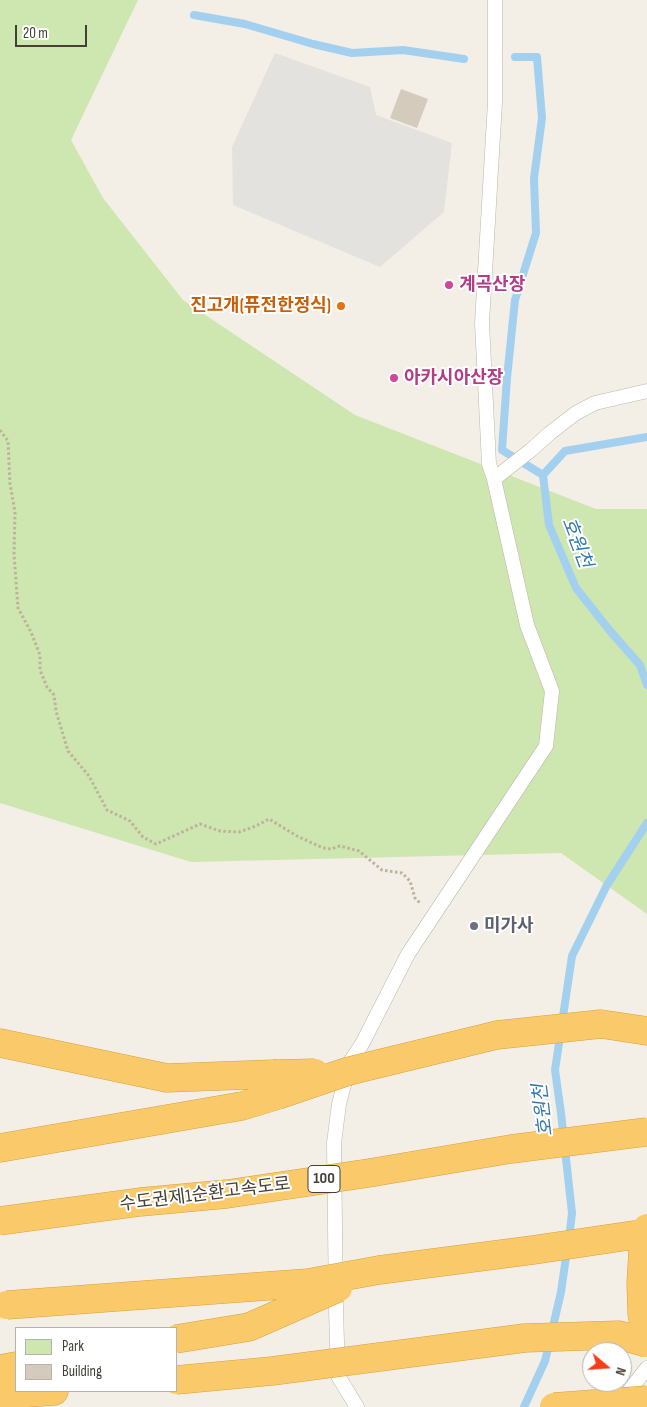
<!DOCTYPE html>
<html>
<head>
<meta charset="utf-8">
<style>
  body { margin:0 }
  #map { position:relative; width:647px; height:1407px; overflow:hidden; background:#f3efe6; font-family:"Sofia Sans Condensed",sans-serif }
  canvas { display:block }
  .legend { position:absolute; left:15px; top:1327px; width:162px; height:65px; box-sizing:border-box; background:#fff; border:1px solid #b5b2af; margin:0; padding:6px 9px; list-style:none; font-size:15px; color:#453f36 }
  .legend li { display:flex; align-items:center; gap:10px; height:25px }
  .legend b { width:25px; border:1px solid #b5b2af }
  .north { position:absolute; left:582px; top:1342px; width:50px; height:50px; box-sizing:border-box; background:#fff; border:1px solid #b5b2af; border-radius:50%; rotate:108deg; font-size:14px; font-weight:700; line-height:20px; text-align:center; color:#453f36 }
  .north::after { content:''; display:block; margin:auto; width:18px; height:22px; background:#f53c1b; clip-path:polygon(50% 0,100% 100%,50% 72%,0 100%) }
  .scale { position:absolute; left:15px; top:25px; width:72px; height:22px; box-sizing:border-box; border:2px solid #453f36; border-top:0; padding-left:6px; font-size:15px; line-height:18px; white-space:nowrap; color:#453f36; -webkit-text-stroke:4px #fff; paint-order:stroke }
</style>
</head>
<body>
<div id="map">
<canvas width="647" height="1407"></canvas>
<ul class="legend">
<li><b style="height:14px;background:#cee6b0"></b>Park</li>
<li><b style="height:14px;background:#d4cbbc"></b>Building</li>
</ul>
<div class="north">N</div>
<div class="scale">20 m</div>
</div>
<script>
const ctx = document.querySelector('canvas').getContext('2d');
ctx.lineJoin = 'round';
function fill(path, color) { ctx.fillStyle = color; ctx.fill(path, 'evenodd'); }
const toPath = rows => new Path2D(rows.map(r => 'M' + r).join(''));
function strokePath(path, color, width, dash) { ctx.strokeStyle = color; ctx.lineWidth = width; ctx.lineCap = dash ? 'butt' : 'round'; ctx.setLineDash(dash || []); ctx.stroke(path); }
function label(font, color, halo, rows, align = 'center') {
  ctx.font = font + ' "Sofia Sans Condensed","Noto Sans KR",sans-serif'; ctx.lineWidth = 4; ctx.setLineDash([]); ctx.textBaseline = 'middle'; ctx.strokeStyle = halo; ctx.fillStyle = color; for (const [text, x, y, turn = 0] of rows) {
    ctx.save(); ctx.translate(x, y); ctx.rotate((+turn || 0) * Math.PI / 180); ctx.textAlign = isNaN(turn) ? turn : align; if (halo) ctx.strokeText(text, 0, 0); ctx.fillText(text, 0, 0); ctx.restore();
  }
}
fill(toPath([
  [0,0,138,0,71,140,103,198,183,300,355,415,596,509,647,509,647,914,561,853,191,862,0,803]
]), '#cee6b0');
fill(toPath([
  [275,53,370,87,376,115,452,143,444,212,380,267,233,205,232,147]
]), '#e4e2de');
strokePath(toPath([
  [194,15,245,24,313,44,352,53,403,50,464,59],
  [515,57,537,57,542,118,534,178,536,233,515,300,507,378,502,450,543,475],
  [647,437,565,451,543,475,549,525,576,588,610,631,640,665,647,685],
  [569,1239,572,1213,561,1113,555,1070,572,956,607,885,647,823],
  [524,1407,545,1361,561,1292,567,1250]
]), '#a3d0ee', 8);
fill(toPath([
  [401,89,428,99,417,128,390,118]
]), '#d4cbbc');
const lane = toPath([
  [494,479,531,450,550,433,576,413,595,403,647,391],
  [621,1401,647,1368],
  [357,1407,338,1376,336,1309,334,1143,339,1104,350,1062,362,1044,408,954,546,746,552,691,527,625,494,479,489,464,482,323,495,102,495,0]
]);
const highway = toPath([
  [601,1024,647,1031],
  [0,1043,167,1078,274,1074],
  [0,1148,242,1106,278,1095],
  [0,1369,16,1366],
  [0,1395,54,1391]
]);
strokePath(lane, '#beb7a9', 15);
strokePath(highway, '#da9f39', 29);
strokePath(toPath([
  [0,430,8,441,10,484,15,512,14,554,18,608,31,632,40,655,40,670,47,687,54,695,56,711,68,751,89,776,107,810,130,821,143,837,156,844,200,824,220,831,239,832,256,826,269,819,297,836,323,848,331,849,340,846,359,851,382,870,402,873,410,881,415,898,420,903]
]), '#bfb29b', 3, [2.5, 2.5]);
strokePath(lane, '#fff', 14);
strokePath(highway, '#faca6a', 28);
const highwayBridge = toPath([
  [274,1074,315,1073],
  [278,1095,349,1071,497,1035,601,1024],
  [0,1221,140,1202,227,1194,369,1173,511,1149,647,1132],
  [647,1228,643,1250,641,1284,642,1313,647,1342],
  [7,1305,308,1283,379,1270,533,1250,647,1233],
  [176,1339,249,1327,338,1288],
  [176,1380,272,1371,525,1338,619,1335,647,1343],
  [554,1407,647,1400]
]);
strokePath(highwayBridge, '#da9f39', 29, []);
strokePath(highwayBridge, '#faca6a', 28);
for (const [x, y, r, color] of [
  [449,285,5,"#d1479c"],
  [341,306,5,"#e8710a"],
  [394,378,5,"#d1479c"],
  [474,926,5,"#6b7280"]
]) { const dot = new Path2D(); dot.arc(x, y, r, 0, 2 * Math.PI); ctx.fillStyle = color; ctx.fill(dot); strokePath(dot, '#fff', 2); }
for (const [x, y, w] of [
  [324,1179,32]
]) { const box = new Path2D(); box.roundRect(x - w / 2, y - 13.5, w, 27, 4); ctx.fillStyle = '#fff'; ctx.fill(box); strokePath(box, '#453f36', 1); }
label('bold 16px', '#453f36', null, [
  ["100",324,1179]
]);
label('bold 18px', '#b23c85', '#fff', [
  ["계곡산장",459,285],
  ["아카시아산장",404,378]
], 'left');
label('bold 18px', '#c56008', '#fff', [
  ["진고개(퓨전한정식)",331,306]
], 'right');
label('bold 18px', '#5b616d', '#fff', [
  ["미가사",484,926]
], 'left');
label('18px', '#453f36', '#fff', [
  ["수도권제1순환고속도로",205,1195,-7]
]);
label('italic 19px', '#317aaf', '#fff', [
  ["호원천",576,543,69],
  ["호원천",544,1110,-97]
]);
</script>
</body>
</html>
